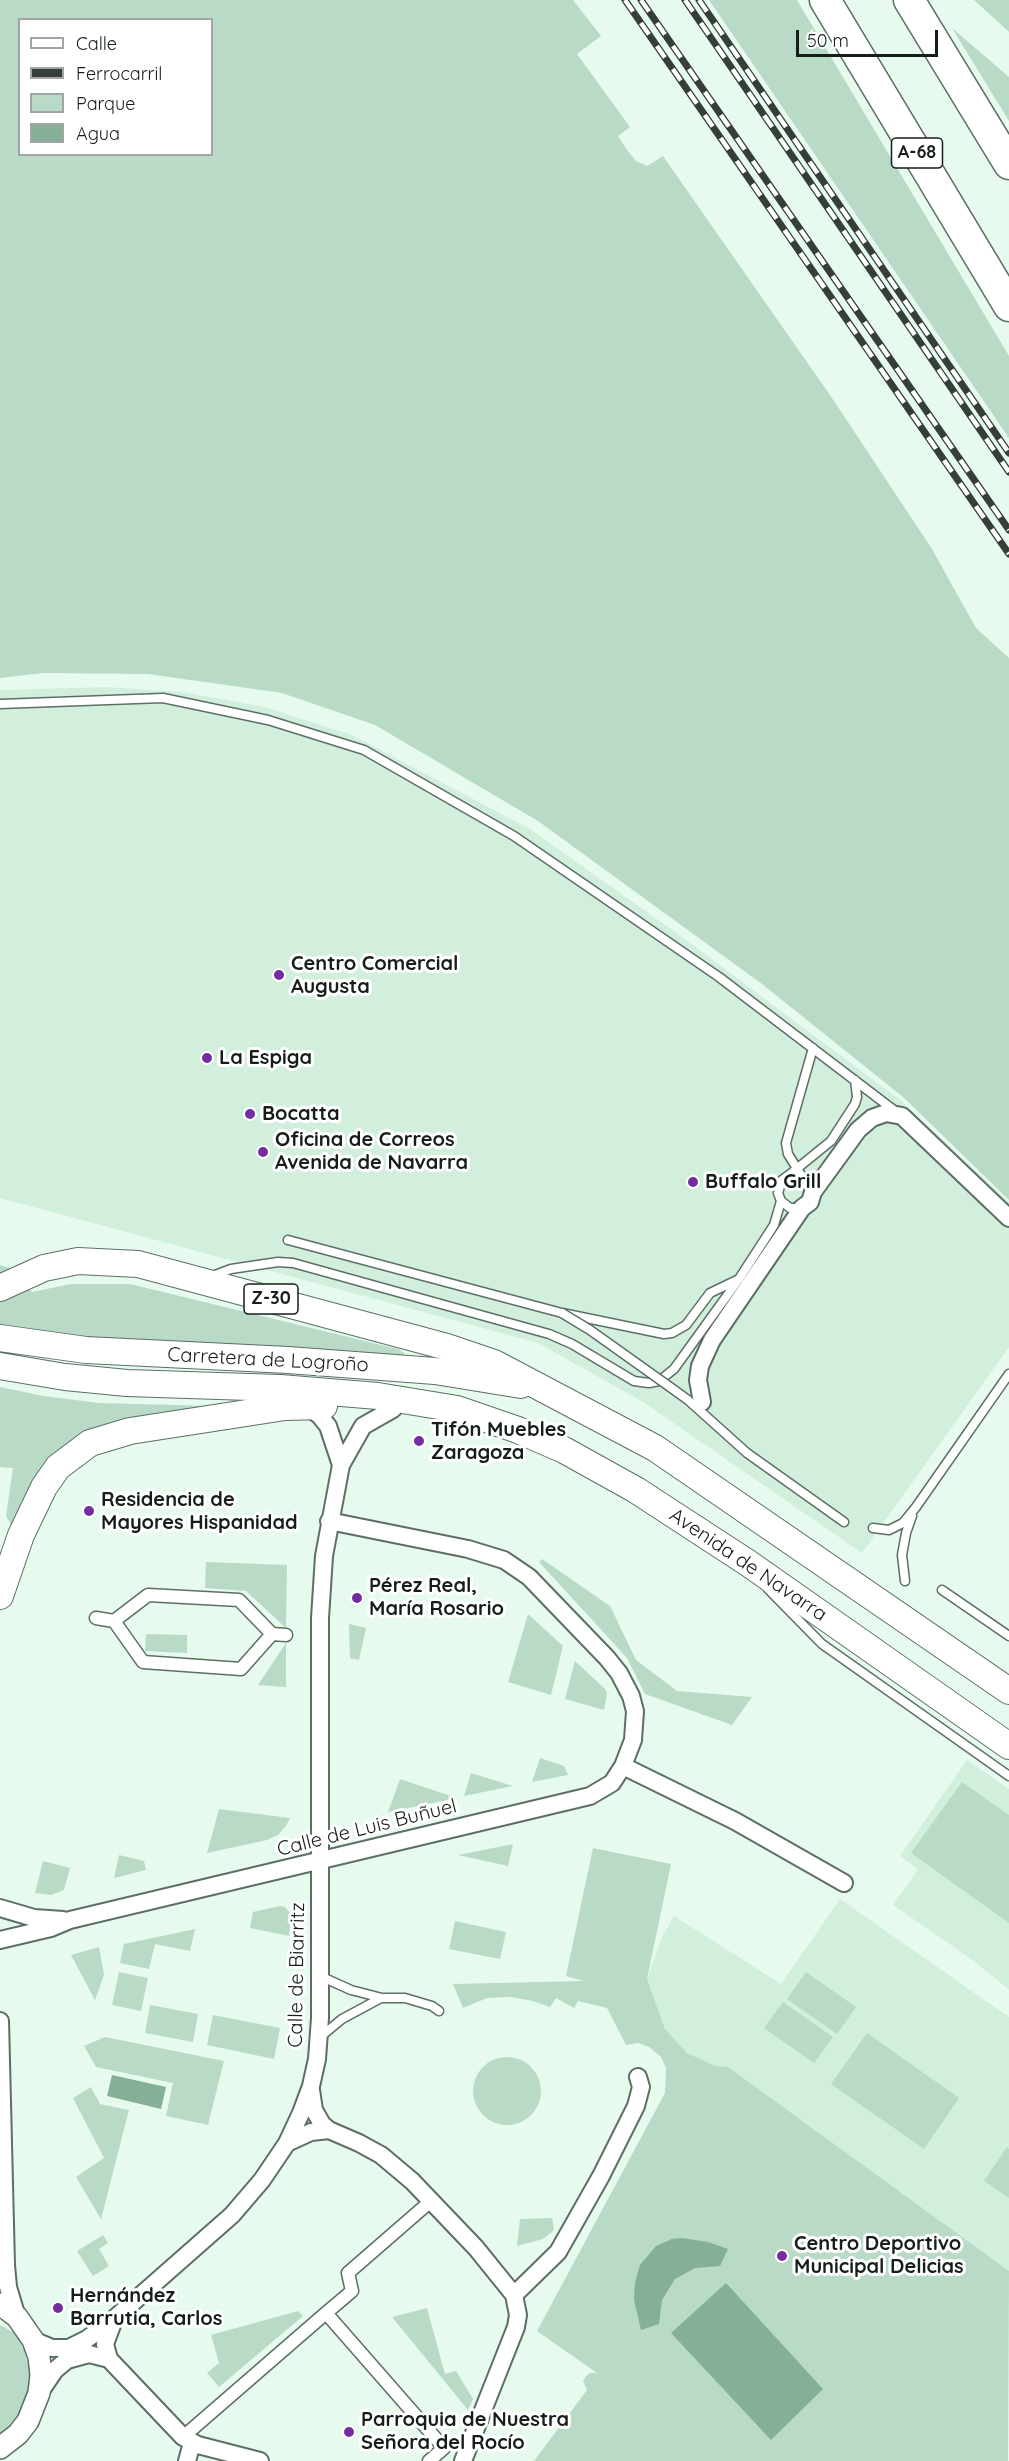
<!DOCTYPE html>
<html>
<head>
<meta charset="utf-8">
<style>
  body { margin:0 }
  #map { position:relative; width:1009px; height:2461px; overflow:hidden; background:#e6fbee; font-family:Quicksand,sans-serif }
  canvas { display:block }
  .legend { position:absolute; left:18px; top:18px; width:195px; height:138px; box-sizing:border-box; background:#fff; border:2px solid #a2a5a3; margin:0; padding:8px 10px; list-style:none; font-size:18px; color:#161e1a }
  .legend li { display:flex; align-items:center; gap:12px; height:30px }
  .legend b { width:30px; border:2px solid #a2a5a3 }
  .scale { position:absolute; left:796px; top:30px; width:142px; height:27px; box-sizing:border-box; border:3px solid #161e1a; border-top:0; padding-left:8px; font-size:18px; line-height:21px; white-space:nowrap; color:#161e1a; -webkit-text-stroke:4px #fff; paint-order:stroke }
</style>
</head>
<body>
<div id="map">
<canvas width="1009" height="2461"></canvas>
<ul class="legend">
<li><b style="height:8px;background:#fff"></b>Calle</li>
<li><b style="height:8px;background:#353e39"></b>Ferrocarril</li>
<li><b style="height:16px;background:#b8dac6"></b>Parque</li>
<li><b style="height:16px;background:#85b097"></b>Agua</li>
</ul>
<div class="scale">50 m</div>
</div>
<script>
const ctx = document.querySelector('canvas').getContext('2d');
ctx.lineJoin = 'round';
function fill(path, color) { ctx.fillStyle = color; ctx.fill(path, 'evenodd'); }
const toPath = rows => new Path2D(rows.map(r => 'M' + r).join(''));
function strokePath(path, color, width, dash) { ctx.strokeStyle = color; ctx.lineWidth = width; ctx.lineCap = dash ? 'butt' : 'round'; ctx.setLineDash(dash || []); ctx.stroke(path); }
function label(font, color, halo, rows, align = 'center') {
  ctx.font = font + ' Quicksand,sans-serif'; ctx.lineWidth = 6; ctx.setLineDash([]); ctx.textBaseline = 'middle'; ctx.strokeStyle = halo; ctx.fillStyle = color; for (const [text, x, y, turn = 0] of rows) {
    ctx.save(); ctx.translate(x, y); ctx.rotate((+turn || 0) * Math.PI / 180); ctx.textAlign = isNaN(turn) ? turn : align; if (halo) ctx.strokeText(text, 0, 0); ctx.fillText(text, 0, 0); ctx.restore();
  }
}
fill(toPath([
  [106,687,182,692,265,707,352,735,530,829,678,934,899,1099,1009,1202,1009,1347,862,1553,643,1402,538,1343,0,1198,0,690],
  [967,1760,1009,1789,1009,1990,974,1961,893,1905,918,1869,900,1856],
  [840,1899,1009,2017,1009,2271,729,2068,715,2067,687,2053,665,2029,647,1979,661,1939,674,1916,781,1984]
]), '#d2efde');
fill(toPath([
  [0,0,573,0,601,36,577,54,630,127,618,136,627,150,636,161,647,166,663,156,832,398,932,549,976,628,1009,658,1009,1200,903,1097,762,984,538,821,375,725,282,693,148,674,43,673,0,678],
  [20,20,212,20,212,154,20,154],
  [709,0,797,0,1009,356,1009,438],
  [974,0,1009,0,1009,32],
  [952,28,1009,77,1009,121],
  [0,1265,13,1269,32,1292,71,1284,130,1284,398,1349,404,1353,403,1357,397,1359,0,1332],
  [0,1387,43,1396,99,1403,212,1406,100,1436,18,1527,11,1525,6,1516,13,1468,0,1467],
  [542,1559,610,1606,636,1660,677,1691,752,1697,732,1725,645,1694,627,1658,539,1562],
  [206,1562,287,1565,286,1628,246,1591,205,1588],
  [528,1614,563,1646,551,1695,508,1682],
  [349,1624,366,1628,359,1660,350,1658],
  [146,1634,187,1635,187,1653,145,1651],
  [286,1643,286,1687,258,1685],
  [575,1661,604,1688,607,1693,604,1710,565,1699],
  [540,1758,564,1766,568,1775,532,1782],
  [471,1773,513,1786,464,1796],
  [400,1779,457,1798,388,1812],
  [962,1782,1009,1815,1009,1923,911,1853],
  [219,1809,290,1818,286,1826,278,1835,267,1840,207,1853],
  [513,1844,508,1866,458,1855],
  [593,1848,671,1864,647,1979,665,2029,687,2053,715,2066,728,2067,1009,2271,1008,2461,534,2461,587,2390,583,2381,586,2376,590,2373,597,2373,537,2331,665,2093,666,2068,661,2057,649,2047,638,2043,626,2045,607,2008,578,2001,574,2008,556,1998,550,2007,533,2001,511,1997,487,1998,463,2008,453,1984,583,1981,566,1976],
  [119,1855,144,1861,146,1870,114,1878],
  [43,1861,70,1868,64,1890,51,1895,35,1893],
  [280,1906,285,1907,291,1914,289,1936,250,1928,253,1912],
  [455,1921,506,1932,500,1959,449,1949],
  [195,1929,190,1951,155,1944,149,1969,120,1963,124,1944],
  [99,1947,104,1975,95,2000,71,1955],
  [119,1972,148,1978,141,2011,112,2005],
  [806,1972,856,2007,837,2034,787,1999],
  [783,2002,833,2037,814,2063,764,2028],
  [150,2005,198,2014,193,2042,145,2033],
  [213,2015,280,2028,274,2059,207,2045],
  [867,2033,959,2098,924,2149,831,2084],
  [105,2037,224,2061,208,2125,166,2116,173,2083,96,2067,84,2046],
  '473 2091a34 34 0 1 1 68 0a34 34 0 1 1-68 0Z',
  [91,2087,100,2104,129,2110,101,2219,76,2177,104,2158,73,2098],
  [1007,2147,1009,2149,1009,2198,984,2181],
  [552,2218,554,2229,552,2232,543,2239,517,2246,520,2219],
  [103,2235,108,2243,99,2249,109,2266,93,2276,77,2251],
  [427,2308,445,2374,456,2371,473,2399,468,2410,392,2317],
  [298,2311,303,2316,219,2387,207,2373,219,2363,211,2335],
  [0,2325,15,2333,24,2350,30,2373,30,2393,23,2414,9,2431,0,2436]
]), '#b8dac6');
fill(toPath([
  [112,2075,166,2087,161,2109,107,2096],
  [682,2238,708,2242,728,2249,720,2266,695,2268,675,2279,662,2300,659,2324,641,2330,634,2300,635,2282,640,2265,656,2246,672,2239],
  [726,2283,823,2389,771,2440,671,2333]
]), '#85b097');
const service = toPath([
  [0,704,163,698,268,720,364,750,514,836,719,977,895,1111],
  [789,1175,831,1141,855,1104,857,1097,855,1080],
  [801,1175,788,1154,786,1143,813,1048],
  [802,1208,790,1208,781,1201,778,1193,782,1180,789,1175,801,1175,810,1181,813,1191],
  [288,1240,562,1313,664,1334,672,1333,686,1325,710,1293,739,1279,774,1225,781,1201],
  [210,1277,231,1269,278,1262,293,1263,549,1334,572,1344,634,1381,649,1383,659,1381,674,1369,739,1279],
  [670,1387,688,1400,747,1453,844,1522],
  [873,1528,889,1530,903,1523,916,1507,1009,1374],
  [905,1581,902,1555,906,1533,912,1516],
  [768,1589,822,1644,1009,1776],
  [942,1590,1009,1636],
  [320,1976,351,1990,382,1998,405,1998,432,2006,439,2011],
  [319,2038,342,2019,381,1998]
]);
const pedestrian = toPath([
  [96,1618,114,1621,143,1662,241,1669,272,1634,286,1635],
  [114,1621,148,1595,239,1600,272,1634],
  [326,2313,352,2291,348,2273,432,2200],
  [183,2437,326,2313,444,2448,429,2461]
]);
const minor = toPath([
  [702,1402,698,1380,700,1366,712,1340,802,1208,810,1202,813,1192,858,1130,872,1118,886,1113,902,1116,1009,1218],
  [306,1406,319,1415,328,1426,341,1465],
  [623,1766,735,1821,844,1883],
  [0,1908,34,1918,63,1920],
  [0,1940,51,1928,70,1920,590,1796,612,1783,623,1766,633,1740,635,1711,631,1696,619,1673,607,1658,529,1577,504,1560,468,1549,329,1521],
  [0,2021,6,2265,8,2287,17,2317],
  [311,2090,314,2110,322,2124,329,2130,359,2143,381,2155,412,2181,476,2248,514,2295,518,2315,516,2327,463,2461],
  [287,2143,311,2132,329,2130],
  [514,2295,558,2252,601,2176,636,2106,641,2087,638,2077],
  [114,2320,105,2344,109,2359,183,2437,198,2445,260,2461],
  [33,2340,52,2348,69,2348,87,2339,115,2318,232,2215,262,2180,287,2143,301,2113,311,2086,317,2059,320,2018,320,1618,324,1556,341,1465,363,1426,393,1409],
  [40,2392,55,2370,67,2360,89,2354,109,2359],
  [187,2461,192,2443]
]);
const tertiary = toPath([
  [0,2304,17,2317,33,2340,39,2357,41,2375,39,2393,28,2421,18,2434,0,2448]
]);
const primary = toPath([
  [0,1288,44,1268,78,1261,138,1264,447,1347,494,1363,655,1448,1009,1691],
  [0,1338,86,1350,288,1360,435,1371,521,1385],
  [0,1366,65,1377,127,1383,280,1388,378,1396,457,1409,518,1430,564,1450,636,1490,748,1563,1009,1746],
  [0,1596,21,1535,44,1487,58,1467,90,1443,130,1431,285,1407,324,1406]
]);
const motorway = toPath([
  [825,0,1009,306],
  [909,0,1009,164]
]);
strokePath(service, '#5d6f64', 11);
strokePath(pedestrian, '#5d6f64', 15);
strokePath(minor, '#5d6f64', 20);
strokePath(tertiary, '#5d6f64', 24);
strokePath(primary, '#5d6f64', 28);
strokePath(motorway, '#5d6f64', 33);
strokePath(service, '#fff', 8);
strokePath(pedestrian, '#fff', 12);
strokePath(minor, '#fff', 16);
strokePath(tertiary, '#fff', 21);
strokePath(primary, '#fff', 26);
strokePath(motorway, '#fff', 30);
const rail = toPath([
  [625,0,1009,554],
  [641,0,1009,530],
  [685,0,1009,472],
  [699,0,1009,453]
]);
strokePath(rail, '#353e39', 7);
strokePath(rail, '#fff', 4.5, [14]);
const serviceBridge = toPath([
  [562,1313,590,1330,670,1387]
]);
strokePath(serviceBridge, '#5d6f64', 11, []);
strokePath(serviceBridge, '#fff', 8);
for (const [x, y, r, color] of [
  [279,975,6,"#742da0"],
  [207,1058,6,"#742da0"],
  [250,1114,6,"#742da0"],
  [263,1152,6,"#742da0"],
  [693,1182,6,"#742da0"],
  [419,1441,6,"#742da0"],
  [89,1511,6,"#742da0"],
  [357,1598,6,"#742da0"],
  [782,2256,6,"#742da0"],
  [58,2308,6,"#742da0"],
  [349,2432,6,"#742da0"]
]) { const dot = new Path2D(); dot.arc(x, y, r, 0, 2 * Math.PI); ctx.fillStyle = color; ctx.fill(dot); strokePath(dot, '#fff', 2); }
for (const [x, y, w] of [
  [917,153,51],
  [271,1299,54]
]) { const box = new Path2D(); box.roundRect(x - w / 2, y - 15, w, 30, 4.5); ctx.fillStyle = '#fff'; ctx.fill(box); strokePath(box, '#161e1a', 1.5); }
label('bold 18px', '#161e1a', null, [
  ["A-68",917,153],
  ["Z-30",271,1299]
]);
label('bold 20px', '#161e1a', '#fff', [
  ["Centro Comercial",291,964],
  ["Augusta",291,987],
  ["La Espiga",219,1058],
  ["Bocatta",262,1114],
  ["Oficina de Correos",275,1140],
  ["Avenida de Navarra",275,1163],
  ["Buffalo Grill",705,1182],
  ["Tifón Muebles",431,1430],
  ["Zaragoza",431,1453],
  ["Residencia de",101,1500],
  ["Mayores Hispanidad",101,1523],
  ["Pérez Real,",369,1586],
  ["María Rosario",369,1609],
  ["Centro Deportivo",794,2244],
  ["Municipal Delicias",794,2267],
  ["Hernández",70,2296],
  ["Barrutia, Carlos",70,2319],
  ["Parroquia de Nuestra",361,2420],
  ["Señora del Rocío",361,2443]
], 'left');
label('20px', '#161e1a', '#fff', [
  ["Carretera de Logroño",268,1360,3],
  ["Avenida de Navarra",748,1565,34],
  ["Calle de Luis Buñuel",367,1828,-14],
  ["Calle de Biarritz",297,1975,-89]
]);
</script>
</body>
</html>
